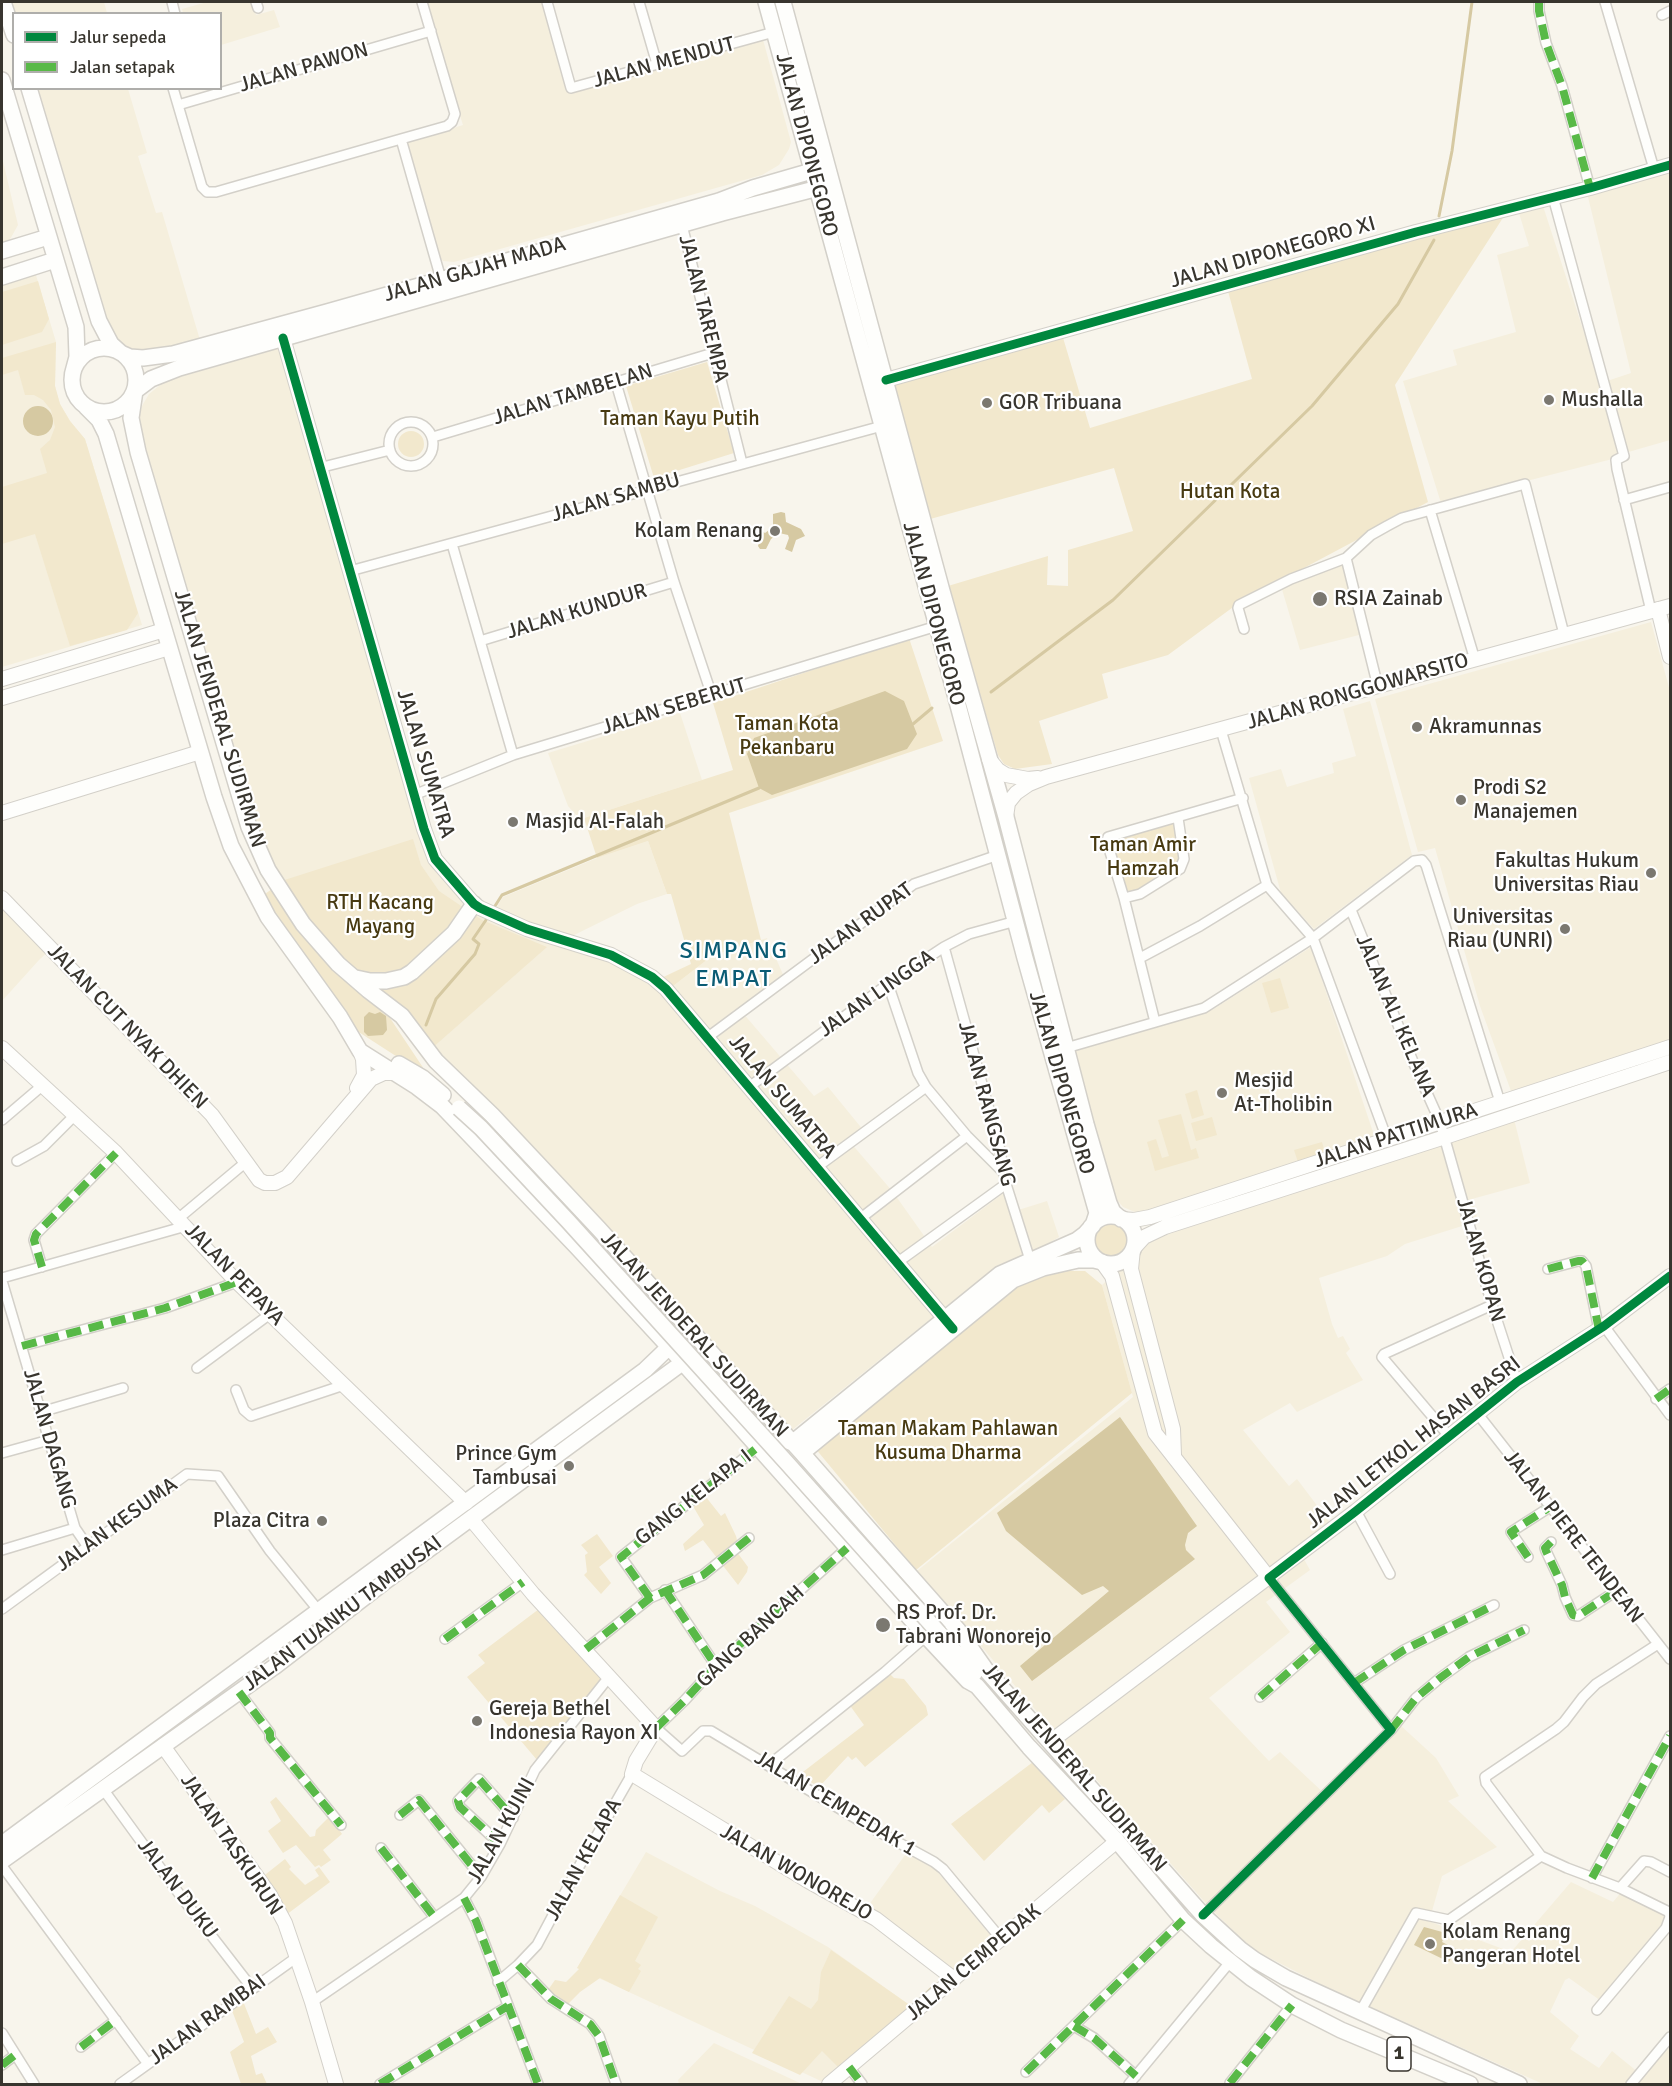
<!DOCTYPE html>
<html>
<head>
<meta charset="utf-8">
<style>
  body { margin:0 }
  #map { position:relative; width:1672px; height:2086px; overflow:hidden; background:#f8f5ec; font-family:Signika,sans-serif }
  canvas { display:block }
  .frame { position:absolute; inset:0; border:3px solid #38352e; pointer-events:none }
  .legend { position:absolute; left:12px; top:12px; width:210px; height:78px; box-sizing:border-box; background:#fff; border:2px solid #afaeab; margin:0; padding:8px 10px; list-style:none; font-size:18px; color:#38352e }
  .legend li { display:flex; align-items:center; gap:12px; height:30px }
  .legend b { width:30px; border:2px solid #afaeab }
</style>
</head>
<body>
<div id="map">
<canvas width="1672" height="2086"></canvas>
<div class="frame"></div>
<ul class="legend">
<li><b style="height:8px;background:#00873e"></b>Jalur sepeda</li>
<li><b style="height:8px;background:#58b947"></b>Jalan setapak</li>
</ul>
</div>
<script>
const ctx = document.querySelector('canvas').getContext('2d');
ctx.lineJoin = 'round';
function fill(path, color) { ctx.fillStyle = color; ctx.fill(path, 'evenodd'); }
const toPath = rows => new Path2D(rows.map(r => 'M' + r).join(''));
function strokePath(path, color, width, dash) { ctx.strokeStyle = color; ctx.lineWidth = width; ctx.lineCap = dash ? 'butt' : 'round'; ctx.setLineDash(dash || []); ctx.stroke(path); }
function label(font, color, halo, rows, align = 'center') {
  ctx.font = font + ' Signika,sans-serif'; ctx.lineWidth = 4.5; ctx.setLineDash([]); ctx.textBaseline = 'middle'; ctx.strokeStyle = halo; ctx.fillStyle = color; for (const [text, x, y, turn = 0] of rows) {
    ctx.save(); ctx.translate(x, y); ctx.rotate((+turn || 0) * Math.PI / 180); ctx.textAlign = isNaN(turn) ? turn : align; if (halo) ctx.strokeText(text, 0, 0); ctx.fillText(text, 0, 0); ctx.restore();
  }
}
fill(toPath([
  [2,2,104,2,107,13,14,14],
  [207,2,252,2,256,15,274,10,280,27,221,45,220,14,183,13,182,9],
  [423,2,545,2,570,91,762,36,791,142,789,149,779,165,762,175,454,262,443,261,437,255,406,143,463,125],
  [29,89,128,89,147,153,138,156,156,213,162,212,200,340,151,353,135,353,110,339],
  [2,157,18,225,8,243,2,247],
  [1670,169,1670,440,1625,453,1607,381,1631,373,1587,193],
  [1543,206,1624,456,1441,503,1403,381,1457,365,1453,350,1516,332,1497,255,1529,246,1519,213],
  [35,272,56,342,55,386,60,404,70,421,85,439,142,625,2,667,2,282],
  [284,345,423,829,473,904,610,956,651,978,938,1313,792,1430,472,1092,391,998,278,879,252,825,139,431,139,418,142,406,149,394,165,381],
  [1344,562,1363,634,1300,650,1281,586],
  [1651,622,1670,691,1670,1041,1511,1091,1480,1006,1435,848,1418,852,1375,699],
  [1370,701,1412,855,1314,929,1281,893,1249,778,1281,769,1287,787,1334,773,1332,763,1356,756,1343,709],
  [680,713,702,780,584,818,579,818,568,806,548,753],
  [648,841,667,894,637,904,564,940,493,913,503,897,597,858],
  [2,898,51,949,39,960,2,1001],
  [767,938,785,979,742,1012,814,1096,828,1087,864,1131,850,1142,893,1192,932,1247,1005,1192,1012,1212,1047,1201,1059,1237,1033,1253,1000,1264,939,1312,668,990,712,956],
  [1311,947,1375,1138,1157,1209,1135,1212,1123,1207,1117,1200,1100,1143,1075,1054,1077,1049,1212,1010],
  [1514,1119,1530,1183,1472,1199,1478,1221,1405,1244,1387,1256,1319,1278,1332,1324,1338,1338,1343,1336,1350,1349,1346,1353,1363,1380,1297,1412,1290,1403,1243,1430,1289,1486,1297,1479,1331,1524,1299,1550,1310,1570,1266,1602,1290,1632,1209,1698,1269,1761,1280,1752,1327,1796,1399,1724,1436,1758,1459,1796,1448,1801,1497,1847,1442,1876,1432,1911,1423,1919,1511,1952,1571,1882,1613,1902,1623,1890,1665,1911,1668,1917,1662,1926,1601,2001,1569,1978,1565,1980,1550,2012,1579,2036,1570,2049,1599,2068,1612,2051,1644,2077,1670,2045,1670,2084,1543,2084,1322,1985,1260,1953,1246,1943,1210,1908,1057,1735,917,1571,1133,1397,1102,1285,1151,1240],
  [908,1851,936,1870,996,1942,954,1976,868,1906],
  [646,1852,720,1891,755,1906,828,1947,911,2006,823,2082,660,2006,658,2008,659,2006,577,1968],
  [714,2043,802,2084,679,2084,678,2080]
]), '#f5efdd');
fill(toPath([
  [1508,210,1395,385,1428,502,1240,602,1168,655,1102,674,1108,698,1039,721,1052,764,1015,769,1004,764,998,755,948,586,1048,556,1047,585,1068,586,1068,550,1133,531,1114,468,923,521,886,380,1061,331,1090,428,1252,379,1226,284],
  [38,281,49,319,42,332,2,345,2,292],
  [56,342,55,386,60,404,70,421,85,439,138,613,127,630,70,646,35,534,2,544,2,487,47,473,40,449,50,440,55,427,51,410,43,400,34,395,25,395,18,370,2,375,2,358],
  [707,362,734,453,654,478,626,386],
  '398 444a13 13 0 1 1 26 0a13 13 0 1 1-26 0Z',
  [909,638,943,741,729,813,761,940,712,956,668,990,657,980,691,964,671,894,667,894,648,841,597,858,584,818,733,770,713,703],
  [1178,818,1180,869,1124,898,1108,837],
  [413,839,421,865,439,891,482,920,547,947,431,1049,381,990,335,961,275,883],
  [272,889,384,1009,430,1078,354,1029,262,896],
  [1280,978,1289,1008,1271,1013,1262,983],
  [1197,1090,1204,1115,1192,1119,1185,1094],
  [1181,1114,1191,1150,1196,1148,1199,1158,1155,1171,1147,1142,1156,1139,1162,1158,1169,1156,1158,1120],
  [1212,1117,1217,1135,1196,1141,1191,1123],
  [1322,1142,1325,1153,1298,1162,1294,1150],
  '1095 1240a16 16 0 1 1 32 0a16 16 0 1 1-32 0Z',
  [1051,1271,1085,1271,1102,1285,1132,1393,916,1570,815,1448,1007,1290],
  [702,1492,721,1516,725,1513,736,1536,738,1544,734,1548,748,1567,747,1572,738,1585,703,1540,685,1551,683,1544,704,1525,690,1501],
  [597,1534,613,1556,599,1567,611,1583,601,1594,584,1575,587,1572,585,1555,588,1553,581,1545],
  [539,1609,605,1680,537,1760,467,1677,485,1663,478,1655],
  [888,1672,894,1678,904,1679,926,1706,928,1715,865,1767,856,1757,852,1760,848,1756,819,1787,799,1775,864,1725,851,1707,852,1703],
  [1033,1762,1065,1799,1049,1813,1042,1805,984,1861,951,1824],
  [276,1797,310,1837,315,1836,316,1830,330,1816,342,1834,323,1850,331,1860,321,1867,319,1865,315,1867,296,1845,283,1853,268,1831,281,1821,270,1802],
  [285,1859,291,1867,289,1869,305,1885,319,1876,315,1870,319,1867,330,1882,286,1915,261,1878],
  [620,1895,658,1917,635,1961,641,1965,638,1969,641,1971,629,1992,600,1978,580,1992,567,2005,548,1990,555,1980,566,1982,579,1969,577,1968],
  [831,1950,911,2006,839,2068,822,2051,800,2075,752,2053,789,1996,811,2009,818,2000,821,1972],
  [243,2001,256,2034,268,2027,277,2042,251,2056,256,2075,262,2073,267,2084,241,2084,230,2052,244,2042,231,2008]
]), '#f2e8cd');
fill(toPath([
  '23 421a15 15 0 1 1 30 0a15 15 0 1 1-30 0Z',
  [781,512,785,513,786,522,801,529,805,536,796,540,792,552,785,549,789,538,788,535,779,533,771,539,766,549,760,549,758,546,759,541,752,540,749,536,751,529,757,528,765,533,773,527,773,514],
  [885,691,904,701,913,724,917,734,907,749,772,795,759,788,747,754,754,738],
  [369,1012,375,1014,380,1012,386,1016,387,1030,383,1035,368,1036,364,1032,364,1017],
  [1120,1417,1197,1526,1188,1533,1185,1545,1186,1550,1195,1559,1032,1681,1020,1666,1109,1591,1103,1586,1082,1595,1006,1531,997,1513],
  [1424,1927,1446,1933,1442,1942,1456,1949,1449,1962,1414,1945]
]), '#d6c9a2');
strokePath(toPath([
  [1439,216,1452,151,1472,2],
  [991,692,1113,600,1312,406,1398,304,1434,240],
  [913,724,932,708],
  [495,906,502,895,759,788],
  [426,1025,436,999,475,954,479,944,473,939,486,920],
  [922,1997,936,1984]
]), '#d6c9a2', 3);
const street = toPath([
  [172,2,175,14],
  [256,2,258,8],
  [422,2,455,114,452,122,447,126,401,139,441,279],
  [547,2,571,88,774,32],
  [639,2,657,64],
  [1539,2,1539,11,1546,43,1562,86,1590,188],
  [1605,2,1654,169],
  [1662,15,1670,11],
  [173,88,202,187,207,192,216,192,401,139],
  [178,105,431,31],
  [1553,197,1624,456,1616,460,1617,469,1651,611],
  [681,221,742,463],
  [616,383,674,582,712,696],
  '389 444a22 22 0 1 1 44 0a22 22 0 1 1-44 0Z',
  [433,437,713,353],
  [319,468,390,450],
  [1624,500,1670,487],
  [1430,510,1475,660],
  [452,544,513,755],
  [1346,558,1378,687],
  [350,571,882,426],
  [1244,629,1238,608,1239,605,1291,579,1346,558,1371,535,1387,526,1402,518,1525,484,1564,634],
  [480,641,674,582],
  [1221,730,1267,885,1313,938,1387,1139],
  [414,795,513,755,937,626],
  [1124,898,1140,894,1180,869,1184,859,1178,818],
  [1351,910,1414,1064,1440,1122,1492,1305,1517,1382],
  [944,947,999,1145,1006,1184,1030,1260],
  [1140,958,1200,926,1267,885],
  [888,984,918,1073,926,1087,967,1136,1004,1173],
  [1155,1022,1124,898,1107,842,1108,837,1243,798],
  [708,1037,914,884,998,855],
  [1066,1048,1204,1008,1313,938,1414,861,1422,860,1426,865,1500,1102],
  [749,1087,888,984,944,947,969,934,1016,921],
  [2,1120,43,1085],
  [17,1161,44,1146,76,1114],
  [817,1167,926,1087],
  [179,1218,246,1162],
  [861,1218,967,1136],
  [898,1262,1006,1184],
  [42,1267,34,1240,36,1234,116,1153],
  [1548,1269,1578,1261,1582,1261,1586,1266,1599,1330],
  [2,1278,186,1226],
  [2,1281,75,1528,88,1547],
  [1604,1326,1670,1415],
  [22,1346,165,1308,237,1282],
  [197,1368,270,1314],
  [236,1390,244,1410,251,1416,344,1385],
  [1656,1399,1670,1389],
  [41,1412,123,1388],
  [1477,1413,1670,1659],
  [1449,1436,1382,1357,1384,1354,1492,1305],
  [2,1453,49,1440],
  [1356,1511,1390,1574],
  [1551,1542,1545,1548,1546,1551,1562,1585,1565,1597,1573,1615,1578,1616,1616,1591],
  [847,1548,716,1666,685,1700,656,1728,682,1751,703,1731,711,1731,870,1827,934,1862,943,1869,1002,1940],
  [2,1550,75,1528],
  [1528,1557,1511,1532,1550,1507],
  [665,1590,716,1666],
  [650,1598,621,1557,758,1447],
  [2,1609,187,1474,218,1476,270,1551,319,1611],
  [445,1639,523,1582],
  [586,1649,650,1598,703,1575,749,1538],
  [1354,1683,1404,1650,1494,1605],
  [239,1692,270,1733,270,1738,341,1825],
  [1260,1697,1322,1643],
  [1391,1730,1416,1698,1440,1678,1469,1657,1524,1630],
  [769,1765,885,1672,926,1636],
  [103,1789,180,1895,252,1988],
  [400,1815,419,1800,481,1877],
  [500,1844,460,1807,458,1801,479,1779,513,1818],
  [381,1848,435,1918],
  [2,1866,148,2064],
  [1592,1878,1670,1736],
  [1620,1888,1644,1861,1651,1862,1670,1872],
  [464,1898,476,1921,538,2084],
  [1203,1915,1391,1730,1269,1578],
  [518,1965,551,1999,590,2024,599,2036,616,2084],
  [498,1982,518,1965,537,1945,577,1870,632,1774],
  [312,2002,464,1898,481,1877,500,1844,535,1770,609,1677],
  [1597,2010,1666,1928,1670,1917,1669,1912,1620,1888,1567,1868,1541,1856,1486,1783,1485,1777,1556,1729,1564,1722,1583,1697,1596,1684,1658,1644],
  [1360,2012,1416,1913,1449,1920,1541,1856],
  [1074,2026,1094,2038,1136,2076],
  [2,2033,34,2084],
  [81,2047,116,2020],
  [2,2065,15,2055],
  [849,2067,862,2084],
  [1026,2072,1183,1920],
  [1230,2083,1292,2005],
  [120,2084,297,1957],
  [380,2084,508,2006],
  [1129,2084,1230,1962],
  [1631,2084,1670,2037]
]);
const secondary = toPath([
  [283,338,424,829,435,859,474,904,480,908,527,929,611,955,652,977,666,989,951,1326],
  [886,380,1416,232,1590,188,1670,165],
  [1658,609,1670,657],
  [2,679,164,630],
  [2,698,169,648],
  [989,759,998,770,1006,775,1028,779,1038,778],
  [2,813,200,752],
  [1006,817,1008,803,1016,793,1029,784,1046,777,1670,606],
  [2,898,212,1115,259,1180,265,1183,275,1183,287,1177,371,1079,384,1073,396,1073],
  [2,1048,116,1153,237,1282,466,1503],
  [357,1088,364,1075,363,1059,360,1051],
  [1121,1219,1134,1220,1150,1217,1670,1047],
  [1102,1262,1112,1276,1155,1433,1269,1578],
  [1174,1455,1173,1429,1131,1269,1133,1249,1144,1237,1165,1227,1445,1137,1670,1062],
  [471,1519,533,1594,656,1728,636,1761,632,1774,808,1881,876,1919,954,1979],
  [1050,1742,1356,1511,1517,1382,1604,1326,1670,1276],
  [163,1746,270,1895,285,1923,312,2002,336,2084],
  [829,2084,1117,1841]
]);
const primary = toPath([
  [3,2,14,35],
  [766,2,937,626,1025,958,1097,1213,1093,1225,1085,1234,1077,1240,1000,1274,792,1443,783,1439],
  [783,2,942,591,1006,817,1086,1124,1109,1203,1113,1212,1121,1219],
  [2,80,76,327,77,357,73,372],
  [29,88,99,321,111,344,121,353,130,357,143,358,173,354,327,312,719,201,753,188,822,168],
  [2,251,48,237],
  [2,277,55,260],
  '72 380a32 32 0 1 1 64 0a32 32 0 1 1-64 0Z',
  [135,391,131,418,138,452,240,797,249,827,268,870,303,924,338,964,368,990,402,1016,436,1061,492,1115,599,1229,802,1453,958,1630,986,1670,1203,1915,1240,1949,1255,1960,1286,1978,1519,2084],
  [135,391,151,379,179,368,722,213,826,186],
  [86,407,99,420,106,434,214,797,231,846,268,917,340,1017,360,1051,417,1087,442,1106,577,1247,669,1347,926,1636,968,1681,977,1686,1029,1747,1117,1841,1183,1920,1211,1946,1251,1978,1292,2005,1341,2030,1470,2084],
  [356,978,370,981,386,981,404,977,412,972,454,933,474,904],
  [399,1064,423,1078,443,1095],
  '1087 1240a24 24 0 1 1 48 0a24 24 0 1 1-48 0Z',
  [802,1453,1013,1280,1043,1268,1078,1260,1094,1260,1102,1262],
  [939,1633,974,1674],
  [2,1844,645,1370,669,1347],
  [2,1861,274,1667,383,1583,682,1363]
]);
strokePath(street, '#d3d0c9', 12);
strokePath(secondary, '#d3d0c9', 16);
strokePath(primary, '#d3d0c9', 18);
strokePath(street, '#fefefc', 9);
strokePath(secondary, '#fefefc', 14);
strokePath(primary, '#fefefc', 15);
const primaryBridge = toPath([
  [459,1108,481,1128,568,1221,787,1463,939,1633]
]);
strokePath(primaryBridge, '#d3d0c9', 18, []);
strokePath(primaryBridge, '#fefefc', 15);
strokePath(toPath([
  [1539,2,1539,11,1546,43,1562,86,1590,188],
  [42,1267,34,1240,36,1234,116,1153],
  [1548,1269,1578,1261,1582,1261,1586,1266,1599,1330],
  [22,1346,165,1308,237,1282],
  [1656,1399,1670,1389],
  [1551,1542,1545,1548,1546,1551,1562,1585,1565,1597,1573,1615,1578,1616,1616,1591],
  [1528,1557,1511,1532,1550,1507],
  [665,1590,716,1666],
  [650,1598,621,1557,758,1447],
  [445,1639,523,1582],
  [586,1649,650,1598,703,1575,749,1538],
  [1354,1683,1404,1650,1494,1605],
  [239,1692,270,1733,270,1738,341,1825],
  [1260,1697,1322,1643],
  [656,1728,685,1700,716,1666,847,1548],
  [1391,1730,1416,1698,1440,1678,1469,1657,1524,1630],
  [400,1815,419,1800,481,1877],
  [500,1844,460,1807,458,1801,479,1779,513,1818],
  [381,1848,435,1918],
  [1592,1878,1670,1736],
  [464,1898,476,1921,538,2084],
  [518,1965,551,1999,590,2024,599,2036,616,2084],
  [1074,2026,1094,2038,1136,2076],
  [81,2047,116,2020],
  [2,2065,15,2055],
  [849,2067,862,2084],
  [1026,2072,1183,1920],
  [1230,2083,1292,2005],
  [380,2084,508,2006]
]), '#58b947', 8, [15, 8]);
strokePath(toPath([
  [283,338,424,829,435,859,474,904,480,908,527,929,611,955,652,977,666,989,953,1329],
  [886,380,1416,232,1590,188,1670,165],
  [1203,1915,1391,1730,1269,1578,1356,1511,1517,1382,1604,1326,1670,1276]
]), '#00873e', 9);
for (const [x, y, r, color] of [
  [1549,400,6,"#7b7870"],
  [987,403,6,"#7b7870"],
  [775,531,6,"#7b7870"],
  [1320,599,8,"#7b7870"],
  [1417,727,6,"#7b7870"],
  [1461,800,6,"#7b7870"],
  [513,822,6,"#7b7870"],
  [1651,873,6,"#7b7870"],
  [1565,929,6,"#7b7870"],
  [1222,1093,6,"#7b7870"],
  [569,1466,6,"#7b7870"],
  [322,1521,6,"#7b7870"],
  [883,1625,8,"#7b7870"],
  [477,1721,6,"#7b7870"],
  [1430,1944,6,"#7b7870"]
]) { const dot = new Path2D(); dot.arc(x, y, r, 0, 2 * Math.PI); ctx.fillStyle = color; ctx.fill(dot); strokePath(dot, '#fff', 2); }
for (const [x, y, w] of [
  [1399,2054,24]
]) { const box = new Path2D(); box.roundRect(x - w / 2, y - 17, w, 34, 4.5); ctx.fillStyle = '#fff'; ctx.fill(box); strokePath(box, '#38352e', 1.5); }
label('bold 20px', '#38352e', null, [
  ["1",1399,2054]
]);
label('21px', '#38352e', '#fff', [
  ["JALAN MENDUT",664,63,-15],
  ["JALAN PAWON",304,68,-16],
  ["JALAN DIPONEGORO",806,145,75],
  ["JALAN DIPONEGORO XI",1273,253,-16],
  ["JALAN GAJAH MADA",475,270,-16],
  ["JALAN TAREMPA",703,309,76],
  ["JALAN TAMBELAN",573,395,-17],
  ["JALAN SAMBU",616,498,-16],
  ["JALAN KUNDUR",577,612,-17],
  ["JALAN DIPONEGORO",933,614,75],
  ["JALAN RONGGOWARSITO",1358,692,-16],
  ["JALAN SEBERUT",674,707,-17],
  ["JALAN JENDERAL SUDIRMAN",219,719,73],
  ["JALAN SUMATRA",425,764,73],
  ["JALAN RUPAT",861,924,-36],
  ["JALAN LINGGA",877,994,-35],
  ["JALAN ALI KELANA",1395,1016,67],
  ["JALAN CUT NYAK DHIEN",127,1027,46],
  ["JALAN DIPONEGORO",1061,1083,74],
  ["JALAN SUMATRA",782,1097,50],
  ["JALAN RANGSANG",986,1104,75],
  ["JALAN PATTIMURA",1396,1136,-18],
  ["JALAN KOPAN",1480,1260,74],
  ["JALAN PEPAYA",234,1275,46],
  ["JALAN JENDERAL SUDIRMAN",694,1335,48],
  ["JALAN DAGANG",49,1439,74],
  ["JALAN LETKOL HASAN BASRI",1414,1443,-38],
  ["GANG KELAPA I",694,1498,-38],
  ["JALAN KESUMA",117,1525,-36],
  ["JALAN PIERE TENDEAN",1573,1537,52],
  ["JALAN TUANKU TAMBUSAI",343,1614,-37],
  ["GANG BANCAH",751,1637,-43],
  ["JALAN JENDERAL SUDIRMAN",1074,1768,49],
  ["JALAN CEMPEDAK 1",835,1804,31],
  ["JALAN KUINI",502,1831,-61],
  ["JALAN TASKURUN",231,1845,56],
  ["JALAN KELAPA",584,1860,-61],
  ["JALAN WONOREJO",796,1873,30],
  ["JALAN DUKU",177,1889,53],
  ["JALAN CEMPEDAK",974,1963,-40],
  ["JALAN RAMBAI",208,2020,-36]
]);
label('21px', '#38352e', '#fff', [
  ["Mushalla",1561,400],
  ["GOR Tribuana",999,403],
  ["Kolam Renang",763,531,"right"],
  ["RSIA Zainab",1334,599],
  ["Akramunnas",1429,727],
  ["Prodi S2",1473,788],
  ["Manajemen",1473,812],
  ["Masjid Al-Falah",525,822],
  ["Fakultas Hukum",1639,861,"right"],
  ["Universitas Riau",1639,885,"right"],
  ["Universitas",1553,917,"right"],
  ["Riau (UNRI)",1553,941,"right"],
  ["Mesjid",1234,1081],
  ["At-Tholibin",1234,1105],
  ["Prince Gym",557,1454,"right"],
  ["Tambusai",557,1478,"right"],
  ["Plaza Citra",310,1521,"right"],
  ["RS Prof. Dr.",896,1613],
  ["Tabrani Wonorejo",896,1637],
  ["Gereja Bethel",489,1709],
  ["Indonesia Rayon XI",489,1733],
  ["Kolam Renang",1442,1932],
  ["Pangeran Hotel",1442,1956]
], 'left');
label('21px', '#483a11', '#fff', [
  ["Taman Kayu Putih",680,419],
  ["Hutan Kota",1230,492],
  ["Taman Kota",787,724],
  ["Pekanbaru",787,748],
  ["Taman Amir",1143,845],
  ["Hamzah",1143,869],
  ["RTH Kacang",380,903],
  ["Mayang",380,927],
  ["Taman Makam Pahlawan",948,1429],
  ["Kusuma Dharma",948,1453]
]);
ctx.letterSpacing = '1.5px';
label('24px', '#0b5c74', '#fff', [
  ["SIMPANG",734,952],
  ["EMPAT",734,980]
]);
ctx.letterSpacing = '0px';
</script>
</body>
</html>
